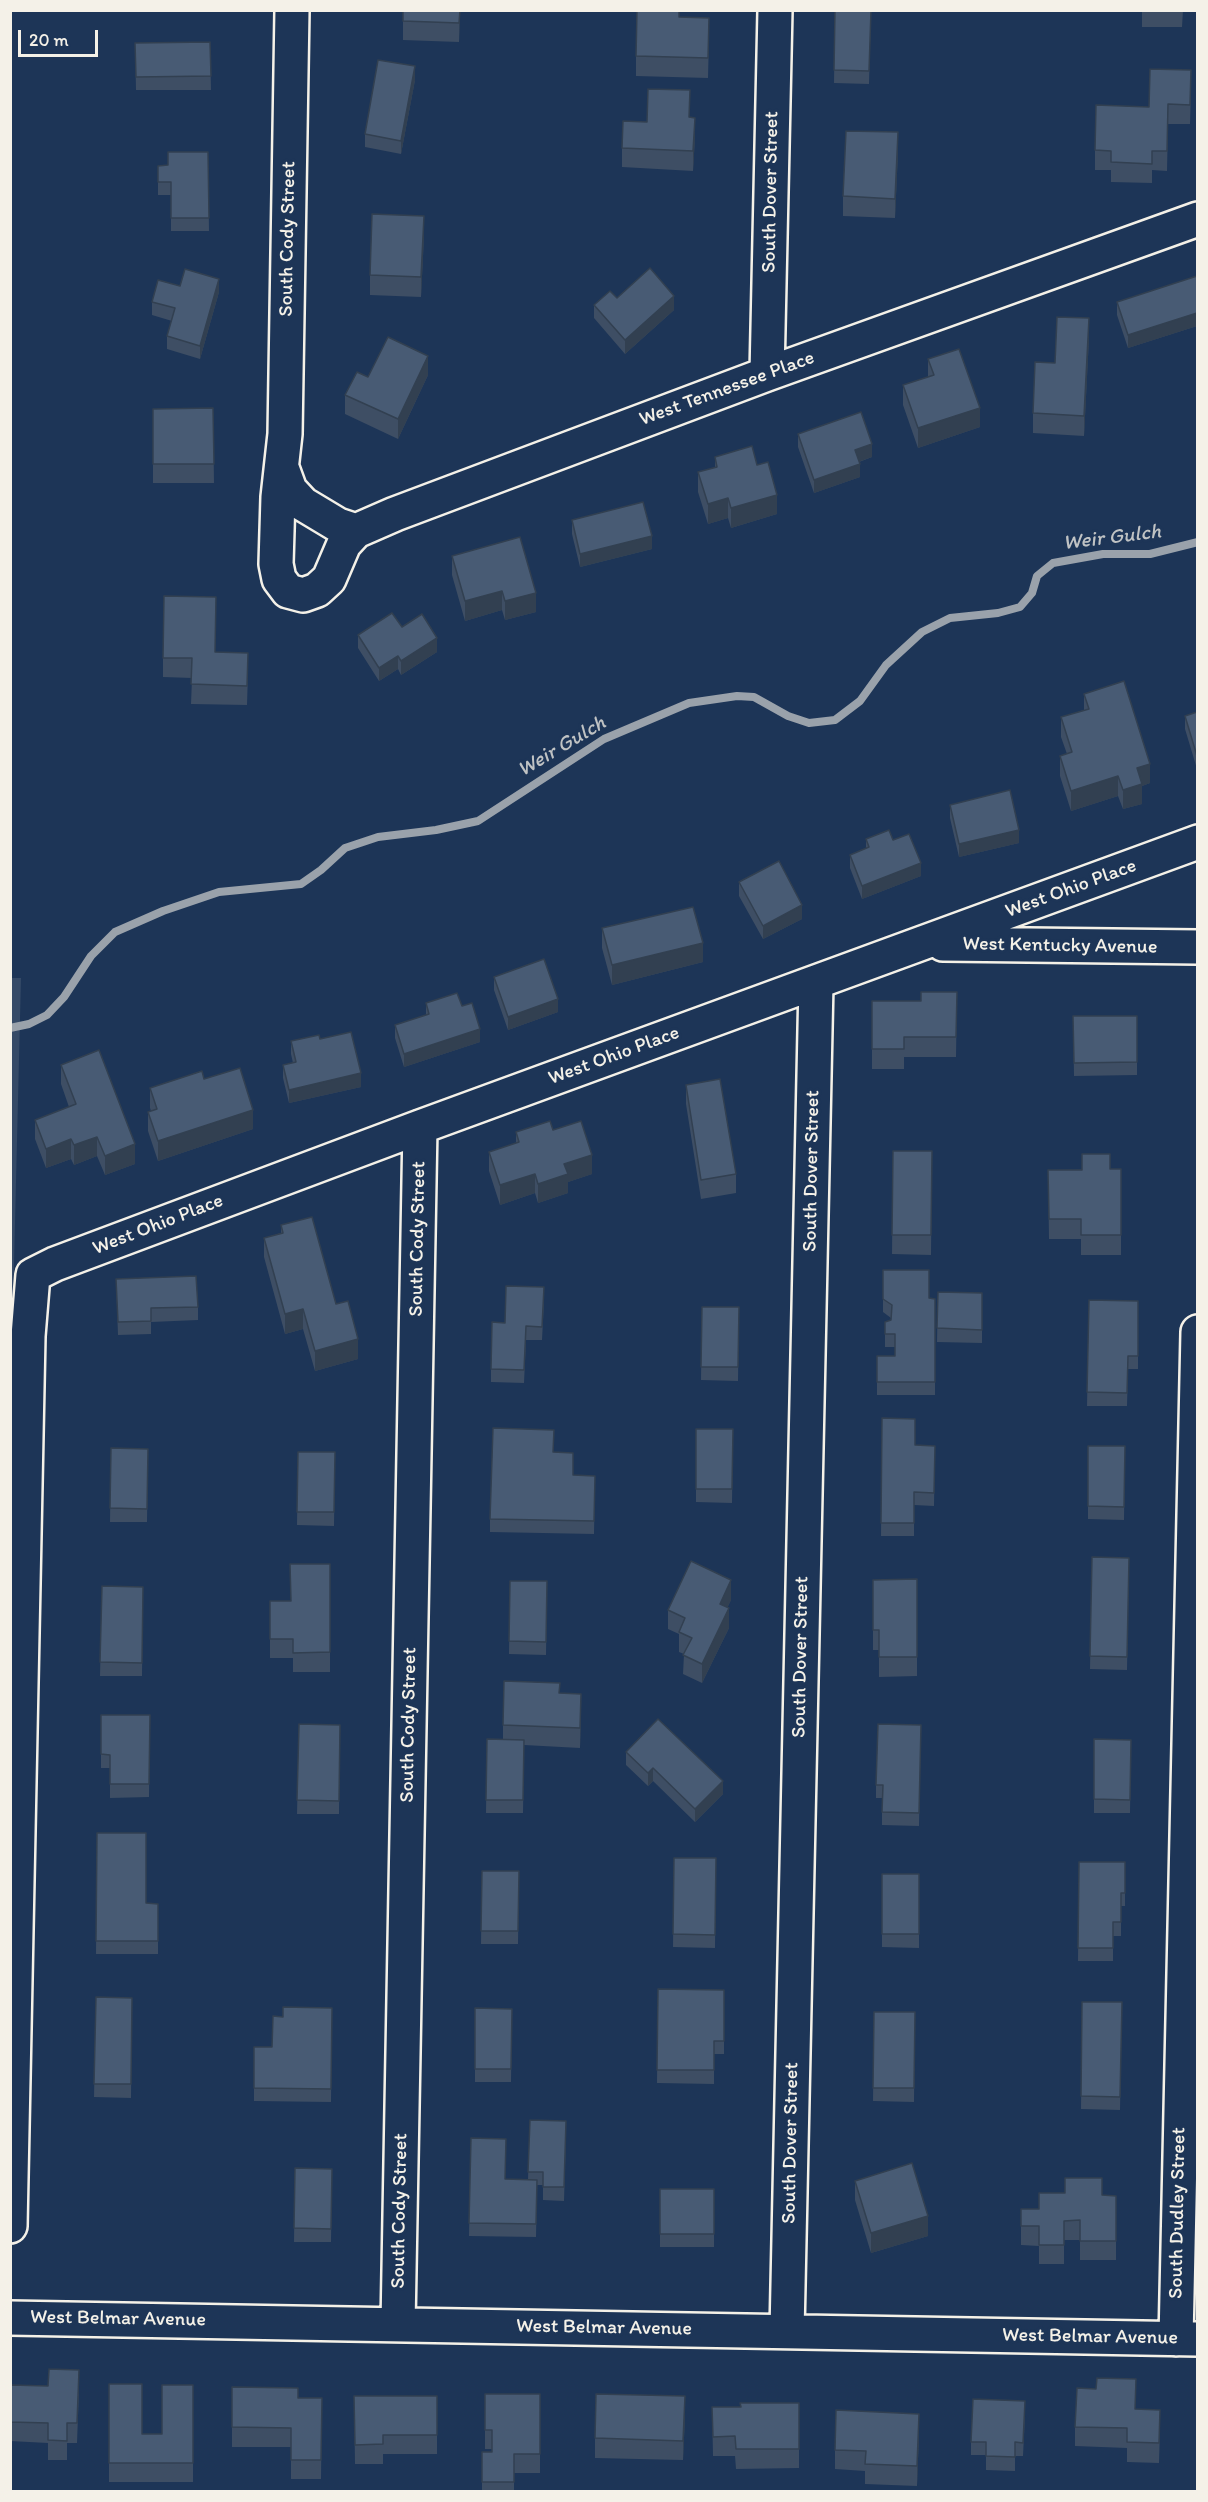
<!DOCTYPE html>
<html>
<head>
<meta charset="utf-8">
<style>
  body { margin:0 }
  #map { position:relative; width:1208px; height:2502px; overflow:hidden; background:#1d3557; font-family:Itim,sans-serif }
  canvas { display:block }
  .frame { position:absolute; inset:0; border:12px solid #f4f1e8; pointer-events:none }
  .scale { position:absolute; left:18px; top:30px; width:80px; height:27px; box-sizing:border-box; border:3px solid #f4f1e8; border-top:0; padding-left:8px; font-size:18px; line-height:21px; white-space:nowrap; color:#f4f1e8; -webkit-text-stroke:4px #1d3557; paint-order:stroke }
</style>
</head>
<body>
<div id="map">
<canvas width="1208" height="2502"></canvas>
<div class="frame"></div>
<div class="scale">20 m</div>
</div>
<script>
const ctx = document.querySelector('canvas').getContext('2d');
ctx.lineJoin = 'round';
function fill(path, color) { ctx.fillStyle = color; ctx.fill(path, 'evenodd'); }
const toPath = rows => new Path2D(rows.map(r => 'M' + r).join(''));
function strokePath(path, color, width, dash) { ctx.strokeStyle = color; ctx.lineWidth = width; ctx.lineCap = dash ? 'butt' : 'round'; ctx.setLineDash(dash || []); ctx.stroke(path); }
function label(font, color, halo, rows, align = 'center') {
  ctx.font = font + ' Itim,sans-serif'; ctx.lineWidth = 6; ctx.setLineDash([]); ctx.textBaseline = 'middle'; ctx.strokeStyle = halo; ctx.fillStyle = color; for (const [text, x, y, turn = 0] of rows) {
    ctx.save(); ctx.translate(x, y); ctx.rotate((+turn || 0) * Math.PI / 180); ctx.textAlign = isNaN(turn) ? turn : align; if (halo) ctx.strokeText(text, 0, 0); ctx.fillText(text, 0, 0); ctx.restore();
  }
}
fill(toPath([
  [10,978,21,978,11,1386]
]), '#354a67');
strokePath(toPath([
  [10,1028,29,1024,47,1015,64,997,91,956,115,932,163,911,219,892,301,884,321,870,345,848,378,837,436,830,478,821,604,739,689,703,737,696,754,697,788,716,809,723,835,720,860,701,886,665,922,632,950,618,998,613,1020,607,1032,593,1037,576,1053,563,1103,554,1150,554,1198,542]
]), '#9aa2ab', 8);
const minor = toPath([
  [292,10,285,434,278,497,276,564,279,579,288,591,303,595,317,590,329,579,344,544,356,531,395,514,767,374,1198,219],
  [767,374,775,10],
  [282,468,290,490,303,504,338,525,356,531],
  [943,944,1198,947],
  [10,2226,28,1336,33,1275,55,1264,420,1127,1198,842],
  [10,2318,1198,2339],
  [398,2324,420,1127],
  [787,2331,816,983],
  [1176,2339,1198,1332]
]);
strokePath(minor, '#f4f1e8', 38);
strokePath(minor, '#1d3557', 33);
fill(toPath([
  [403,10,460,10,459,42,403,40],
  [679,10,679,17,709,38,708,78,636,76,636,56],
  [835,10,871,10,869,84,834,83],
  [1142,10,1183,10,1182,27,1142,27],
  [210,42,211,90,136,90,135,43],
  [415,80,401,154,365,147,365,134],
  [1191,90,1190,124,1168,124,1167,171,1152,170,1152,183,1111,182,1111,170,1095,170,1095,150,1149,107],
  [689,117,695,137,693,171,622,167,622,148,647,122],
  [208,152,209,231,171,231,171,195,158,195,158,166,168,165],
  [898,152,895,218,843,216,843,196],
  [424,236,421,297,370,295,370,275],
  [1197,276,1197,326,1128,348,1117,315,1117,302],
  [180,286,219,292,200,359,167,349,167,336,172,321,152,315,152,302],
  [617,298,674,310,625,354,594,318,594,305],
  [1089,338,1084,436,1033,433,1033,413,1055,363],
  [928,359,980,427,918,448,903,405,903,385,928,377],
  [428,375,398,439,345,414,345,395],
  [213,408,214,483,153,483,153,409],
  [798,434,872,457,859,462,860,477,814,493,798,447],
  [715,457,757,465,777,514,731,528,728,518,708,524,698,492,698,472,715,468],
  [572,520,652,549,580,567,572,534],
  [452,556,536,612,505,620,502,610,465,621,452,575],
  [402,627,437,652,401,675,398,669,379,681,358,648,358,635],
  [215,652,248,673,247,705,191,704,192,678,163,677,163,658],
  [1084,694,1150,783,1142,786,1142,804,1123,809,1118,796,1071,811,1060,776,1060,756,1067,754,1061,737,1061,717,1084,710],
  [1197,712,1197,769,1185,729,1185,716],
  [950,805,1019,843,959,857,950,818],
  [866,839,893,840,921,876,862,899,850,868,850,855,866,849],
  [739,882,802,919,763,939,739,896],
  [602,928,703,962,612,985,602,948],
  [494,977,558,1012,508,1030,494,990],
  [957,992,956,1057,904,1057,904,1069,872,1069,872,1001,921,1001],
  [426,1003,462,1006,480,1042,404,1067,395,1038,395,1025,426,1015],
  [1073,1016,1137,1016,1137,1075,1074,1076],
  [320,1039,361,1087,289,1103,283,1078,283,1065,293,1063,291,1054,291,1041],
  [61,1065,135,1164,105,1175,97,1156,74,1165,71,1159,46,1168,35,1139,35,1120,69,1107,61,1084],
  [204,1079,253,1129,158,1161,148,1131,148,1112,151,1111,150,1108,150,1088],
  [686,1085,736,1174,736,1193,701,1199,686,1104],
  [553,1130,592,1174,568,1182,568,1193,538,1203,535,1193,500,1205,489,1171,489,1152,516,1143,516,1132],
  [893,1151,932,1151,931,1255,892,1254],
  [1121,1169,1121,1255,1081,1255,1081,1239,1049,1239,1048,1170],
  [281,1225,336,1304,358,1359,315,1371,303,1329,285,1334,264,1257,264,1238,281,1233],
  [883,1270,929,1298,935,1299,935,1395,877,1395,877,1356,895,1356,895,1347,885,1347,885,1322,891,1320,891,1318,883,1312],
  [116,1279,198,1307,198,1320,151,1322,151,1334,118,1335],
  [938,1292,982,1293,982,1343,937,1342],
  [1089,1300,1138,1301,1138,1369,1128,1369,1127,1406,1087,1406],
  [544,1301,542,1340,526,1340,524,1383,491,1382,491,1369,505,1323],
  [702,1307,739,1307,738,1381,701,1380],
  [882,1418,915,1445,935,1446,934,1506,914,1505,914,1536,881,1536],
  [696,1429,733,1429,732,1503,696,1502],
  [1088,1446,1125,1446,1124,1520,1088,1519],
  [111,1448,148,1449,147,1522,110,1522],
  [298,1452,335,1452,334,1526,297,1525],
  [553,1452,573,1475,595,1476,594,1534,490,1532,490,1519],
  [1092,1557,1129,1558,1127,1670,1090,1669],
  [330,1564,330,1672,293,1672,293,1658,270,1658,270,1601,291,1601],
  [917,1579,917,1676,879,1677,879,1650,873,1650,873,1580],
  [510,1581,547,1581,546,1655,509,1654],
  [102,1586,143,1587,142,1676,100,1676],
  [731,1600,727,1608,729,1628,702,1683,683,1674,684,1654,679,1652,679,1634,668,1629,668,1610],
  [560,1693,581,1713,580,1748,524,1745,523,1813,486,1813,487,1739,503,1740,503,1725],
  [101,1715,150,1715,149,1797,110,1798,110,1768,101,1768],
  [299,1724,340,1725,339,1814,297,1814],
  [921,1725,919,1826,882,1825,882,1798,876,1798,876,1785],
  [1094,1739,1131,1740,1130,1813,1094,1813],
  [626,1752,723,1794,695,1822,653,1781,648,1786,626,1765],
  [97,1833,146,1903,158,1904,158,1954,96,1954],
  [674,1858,716,1858,715,1948,673,1947],
  [1079,1862,1125,1862,1125,1906,1121,1906,1121,1936,1113,1936,1113,1961,1078,1961],
  [482,1871,519,1871,518,1944,481,1944],
  [882,1874,919,1874,919,1948,882,1947],
  [658,1989,724,1990,724,2054,714,2054,714,2084,657,2083],
  [96,1997,132,1998,131,2098,94,2097],
  [1082,2002,1122,2002,1120,2110,1081,2109],
  [332,2008,331,2102,254,2101,254,2047,272,2047,283,2017],
  [475,2008,512,2009,511,2082,475,2082],
  [874,2012,915,2012,914,2102,873,2101],
  [530,2120,566,2134,564,2201,543,2200,543,2185,537,2185,536,2237,469,2236,471,2138,505,2179,528,2179],
  [295,2168,332,2169,331,2242,294,2242],
  [855,2181,928,2236,871,2253,855,2200],
  [660,2189,714,2189,714,2247,660,2247],
  [1102,2195,1116,2196,1116,2260,1080,2260,1080,2240,1064,2240,1064,2264,1039,2264,1039,2246,1021,2245,1021,2209,1039,2209],
  [109,2384,142,2434,162,2434,193,2385,193,2482,109,2482],
  [10,2385,79,2389,77,2443,67,2443,67,2460,48,2460,48,2443,10,2441],
  [232,2387,298,2398,322,2398,321,2479,291,2479,291,2447,232,2447],
  [485,2394,540,2394,540,2473,514,2473,514,2492,482,2492,482,2452,492,2452,492,2449,485,2449],
  [354,2396,437,2396,437,2454,383,2454,383,2464,355,2464],
  [799,2403,799,2468,736,2469,735,2456,713,2456,712,2407,740,2407],
  [1136,2409,1160,2429,1159,2463,1127,2462,1127,2448,1075,2446,1075,2427],
  [1025,2414,1023,2456,1015,2456,1015,2471,986,2470,986,2455,971,2455,971,2442],
  [685,2416,683,2460,595,2458,595,2438],
  [919,2433,917,2486,865,2484,865,2471,835,2469,835,2450]
]), '#3e4e64');
fill(toPath([
  [460,10,459,42,459,23],
  [415,66,415,80,401,154,401,141],
  [695,118,695,137,693,171,693,151],
  [898,132,898,152,895,218,895,199],
  [424,216,424,236,421,297,421,277],
  [219,279,219,292,200,359,200,346],
  [674,296,674,310,625,354,625,340],
  [1197,313,1197,326,1128,348,1128,335],
  [1089,318,1089,338,1084,436,1084,416],
  [428,356,428,375,398,439,398,419],
  [980,408,980,427,918,448,918,428],
  [872,444,872,457,855,463,855,450],
  [860,464,860,477,814,493,814,480],
  [777,495,777,514,731,528,731,508],
  [728,498,728,518,708,524,708,504],
  [652,536,652,549,580,567,580,554],
  [502,591,502,610,465,621,465,601],
  [536,593,536,612,505,620,505,601],
  [437,638,437,652,401,675,401,661],
  [398,656,398,669,379,681,379,668],
  [1150,764,1150,783,1142,786,1142,804,1123,809,1123,790,1137,768],
  [1118,776,1118,796,1071,811,1071,791],
  [1019,830,1019,843,959,857,959,844],
  [921,863,921,876,862,899,862,886],
  [802,905,802,919,763,939,763,926],
  [703,943,703,962,612,985,612,965],
  [558,999,558,1012,508,1030,508,1017],
  [480,1029,480,1042,404,1067,404,1054],
  [361,1073,361,1087,289,1103,289,1090],
  [253,1110,253,1129,158,1161,158,1141],
  [97,1137,97,1156,74,1165,74,1145],
  [71,1139,71,1159,46,1168,46,1149],
  [135,1144,135,1164,105,1175,105,1156],
  [592,1155,592,1174,568,1182,568,1193,538,1203,538,1184,564,1164],
  [535,1174,535,1193,500,1205,500,1185],
  [303,1309,303,1329,285,1334,285,1314],
  [358,1339,358,1359,315,1371,315,1351],
  [731,1580,731,1600,720,1623,720,1604],
  [729,1608,729,1628,702,1683,702,1664],
  [581,1694,581,1713,580,1748,580,1728],
  [653,1768,653,1781,648,1786,648,1773],
  [723,1781,723,1794,695,1822,695,1809],
  [928,2216,928,2236,871,2253,871,2233],
  [685,2396,685,2416,683,2460,683,2441],
  [919,2414,919,2433,917,2486,917,2466]
]), '#324051');
const building = toPath([
  [403,10,460,10,459,23,403,21,403,10],
  [637,10,679,10,679,17,709,18,708,58,636,56,637,10],
  [835,10,871,10,869,71,834,70,835,10],
  [210,42,211,76,136,77,135,43,210,42],
  [378,60,415,66,401,141,365,134,378,60],
  [1150,69,1191,70,1190,105,1168,104,1167,151,1152,151,1152,164,1111,162,1111,151,1095,150,1096,105,1149,107,1150,69],
  [648,89,690,90,689,117,695,118,693,151,622,148,623,121,647,122,648,89],
  [846,131,898,132,895,199,843,196,846,131],
  [168,152,208,152,209,218,171,218,171,182,158,182,158,166,168,165,168,152],
  [372,214,424,216,421,277,370,275,372,214],
  [650,268,674,296,625,340,594,305,610,291,617,298,650,268],
  [185,269,219,279,200,346,167,336,175,308,152,302,158,280,180,286,185,269],
  [1197,276,1197,313,1128,335,1117,302,1197,276],
  [1057,317,1089,318,1084,416,1033,413,1035,362,1055,363,1057,317],
  [388,337,428,356,398,419,345,395,357,372,368,377,388,337],
  [959,349,980,408,918,428,903,385,934,375,928,359,959,349],
  [213,408,214,464,153,464,153,409,213,408],
  [861,412,872,444,855,450,860,464,814,480,798,434,861,412],
  [752,446,757,465,768,462,777,495,731,508,728,498,708,504,698,472,717,467,715,457,752,446],
  [643,502,652,536,580,554,572,520,643,502],
  [520,537,536,593,505,601,502,591,465,601,452,556,520,537],
  [164,596,216,597,215,652,248,653,247,686,191,684,192,658,163,658,164,596],
  [392,613,402,627,422,614,437,638,401,661,398,656,379,668,358,635,392,613],
  [1124,681,1150,764,1137,768,1142,784,1123,790,1118,776,1071,791,1060,756,1072,752,1061,717,1089,709,1084,694,1124,681],
  [1197,712,1197,756,1185,716,1197,712],
  [1010,790,1019,830,959,844,950,805,1010,790],
  [889,830,893,840,909,834,921,863,862,886,850,855,869,847,866,839,889,830],
  [779,861,802,905,763,926,739,882,779,861],
  [693,907,703,943,612,965,602,928,693,907],
  [544,959,558,999,508,1017,494,977,544,959],
  [921,992,957,992,956,1037,904,1037,904,1049,872,1049,872,1001,921,1001,921,992],
  [457,993,462,1006,472,1003,480,1029,404,1054,395,1025,429,1014,426,1003,457,993],
  [1073,1016,1137,1016,1137,1062,1074,1063,1073,1016],
  [351,1032,361,1073,289,1090,283,1065,296,1062,291,1041,319,1035,320,1039,351,1032],
  [99,1050,135,1144,105,1156,97,1137,74,1145,71,1139,46,1149,35,1120,76,1104,61,1065,99,1050],
  [240,1068,253,1110,158,1141,148,1112,157,1109,150,1088,202,1071,204,1079,240,1068],
  [720,1079,736,1174,701,1180,686,1085,720,1079],
  [550,1121,553,1130,581,1121,592,1155,564,1164,568,1174,538,1184,535,1174,500,1185,489,1152,519,1142,516,1132,550,1121],
  [893,1151,932,1151,931,1235,892,1235,893,1151],
  [1082,1154,1110,1154,1110,1169,1121,1169,1121,1235,1081,1235,1081,1219,1049,1219,1048,1170,1082,1170,1082,1154],
  [312,1217,336,1304,348,1301,358,1339,315,1351,303,1309,285,1314,264,1238,283,1233,281,1225,312,1217],
  [883,1270,929,1270,929,1298,935,1299,935,1382,877,1382,877,1356,895,1356,895,1334,885,1334,885,1322,891,1320,892,1305,883,1299,883,1270],
  [196,1276,198,1307,151,1308,151,1321,118,1322,116,1279,196,1276],
  [506,1286,544,1287,542,1327,526,1326,524,1370,491,1369,492,1322,505,1323,506,1286],
  [938,1292,982,1293,982,1330,937,1328,938,1292],
  [1089,1300,1138,1301,1138,1356,1128,1356,1127,1393,1087,1392,1089,1300],
  [702,1307,739,1307,738,1367,701,1367,702,1307],
  [882,1418,915,1419,915,1445,935,1446,934,1493,914,1492,914,1523,881,1523,882,1418],
  [493,1428,554,1430,553,1452,573,1453,573,1475,595,1476,594,1521,490,1519,493,1428],
  [696,1429,733,1429,732,1489,696,1489,696,1429],
  [1088,1446,1125,1446,1124,1507,1088,1506,1088,1446],
  [111,1448,148,1449,147,1509,110,1508,111,1448],
  [298,1452,335,1452,334,1512,297,1512,298,1452],
  [1092,1557,1129,1558,1127,1657,1090,1656,1092,1557],
  [691,1561,731,1580,720,1604,729,1608,702,1664,683,1655,692,1638,679,1632,685,1618,668,1610,691,1561],
  [290,1564,330,1564,330,1652,293,1653,293,1639,270,1639,270,1601,291,1601,290,1564],
  [917,1579,917,1657,879,1657,879,1630,873,1630,873,1580,917,1579],
  [510,1581,547,1581,546,1642,509,1641,510,1581],
  [102,1586,143,1587,142,1663,100,1662,102,1586],
  [504,1681,560,1683,559,1693,581,1694,580,1728,503,1725,504,1681],
  [101,1715,150,1715,149,1784,110,1784,110,1755,101,1754,101,1715],
  [658,1719,723,1781,695,1809,653,1768,648,1773,626,1752,658,1719],
  [299,1724,340,1725,339,1801,297,1800,299,1724],
  [878,1724,921,1725,919,1813,882,1812,883,1785,876,1785,878,1724],
  [487,1739,524,1740,523,1800,486,1800,487,1739],
  [1094,1739,1131,1740,1130,1800,1094,1799,1094,1739],
  [97,1833,146,1833,146,1903,158,1904,158,1941,96,1941,97,1833],
  [674,1858,716,1858,715,1935,673,1934,674,1858],
  [1079,1862,1125,1862,1125,1893,1121,1893,1121,1922,1113,1922,1113,1948,1078,1948,1079,1862],
  [482,1871,519,1871,518,1931,481,1931,482,1871],
  [882,1874,919,1874,919,1934,882,1934,882,1874],
  [658,1989,724,1990,724,2041,714,2041,714,2070,657,2070,658,1989],
  [96,1997,132,1998,131,2084,94,2084,96,1997],
  [1082,2002,1122,2002,1120,2097,1081,2096,1082,2002],
  [283,2007,332,2008,331,2089,254,2088,254,2047,272,2047,273,2016,283,2017,283,2007],
  [475,2008,512,2009,511,2069,475,2069,475,2008],
  [874,2012,915,2012,914,2088,873,2088,874,2012],
  [530,2120,566,2121,564,2187,543,2187,543,2172,528,2172,530,2120],
  [471,2138,506,2139,505,2179,537,2180,536,2224,469,2223,471,2138],
  [912,2163,928,2216,871,2233,855,2181,912,2163],
  [295,2168,332,2169,331,2229,294,2228,295,2168],
  [1065,2178,1102,2178,1102,2195,1116,2196,1116,2241,1080,2241,1080,2220,1064,2221,1064,2245,1039,2245,1039,2226,1021,2226,1021,2209,1039,2209,1039,2193,1065,2193,1065,2178],
  [660,2189,714,2189,714,2234,660,2234,660,2189],
  [49,2369,79,2370,77,2423,67,2423,67,2441,48,2440,48,2423,10,2422,10,2385,48,2386,49,2369],
  [1097,2378,1136,2379,1135,2409,1160,2410,1159,2443,1127,2442,1127,2428,1075,2427,1077,2388,1096,2389,1097,2378],
  [109,2384,142,2384,142,2434,162,2434,162,2385,193,2385,193,2463,109,2463,109,2384],
  [232,2387,298,2388,298,2398,322,2398,321,2460,291,2460,291,2428,232,2427,232,2387],
  [485,2394,540,2394,540,2454,514,2454,514,2482,482,2482,482,2452,492,2452,492,2430,485,2430,485,2394],
  [596,2394,685,2396,683,2441,595,2438,596,2394],
  [354,2396,437,2396,437,2435,383,2435,383,2444,355,2445,354,2396],
  [973,2399,1025,2401,1023,2443,1015,2442,1015,2457,986,2456,986,2442,971,2442,973,2399],
  [740,2403,799,2403,799,2449,736,2449,735,2436,713,2437,712,2407,741,2407,740,2403],
  [836,2410,919,2414,917,2466,865,2464,866,2451,835,2450,836,2410]
]);
fill(building, '#485b74');
strokePath(building, '#324051', 1.5);
label('20px', '#f4f1e8', '#1d3557', [
  ["South Dover Street",771,192,-89],
  ["South Cody Street",288,239,-89],
  ["West Tennessee Place",727,389,-20],
  ["West Ohio Place",1071,889,-20],
  ["West Kentucky Avenue",1060,946,1],
  ["West Ohio Place",614,1056,-20],
  ["South Dover Street",812,1171,-89],
  ["West Ohio Place",158,1225,-21],
  ["South Cody Street",418,1239,-89],
  ["South Dover Street",801,1657,-89],
  ["South Cody Street",409,1725,-89],
  ["South Dover Street",791,2143,-89],
  ["South Cody Street",400,2211,-89],
  ["South Dudley Street",1178,2213,-89],
  ["West Belmar Avenue",118,2319,1],
  ["West Belmar Avenue",604,2328,1],
  ["West Belmar Avenue",1090,2337,1]
]);
label('italic 21px', '#c0c3c4', '#1d3557', [
  ["Weir Gulch",1112,538,-7],
  ["Weir Gulch",562,747,-31]
]);
</script>
</body>
</html>
